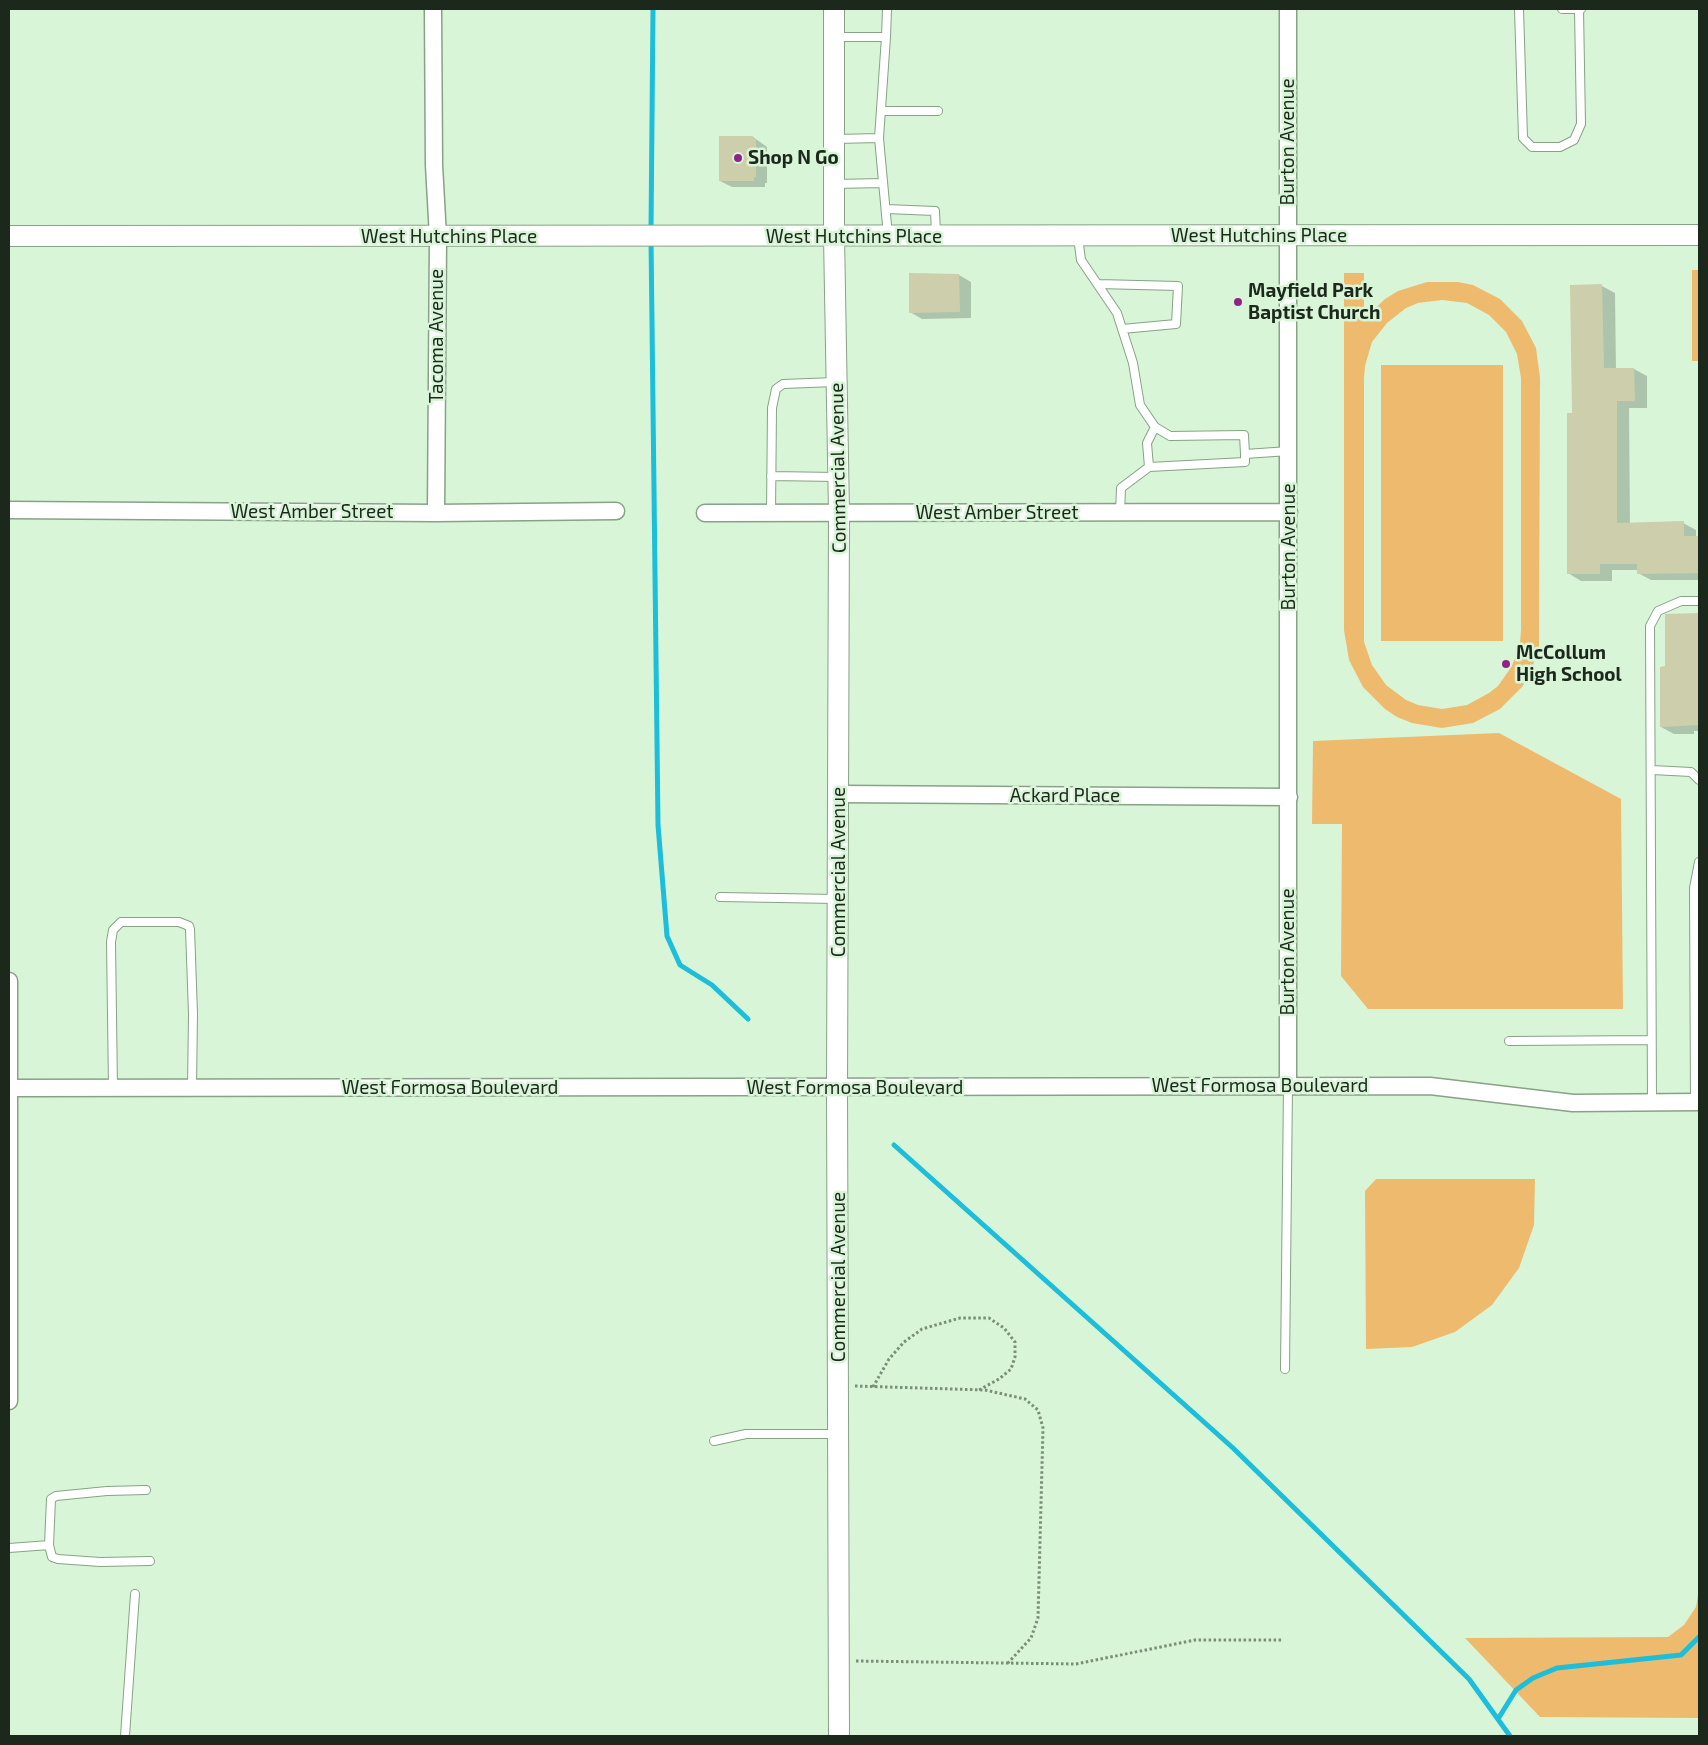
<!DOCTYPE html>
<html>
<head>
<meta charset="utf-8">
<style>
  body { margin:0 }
  #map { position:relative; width:1708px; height:1745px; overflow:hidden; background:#d9f5d8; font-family:"Exo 2",sans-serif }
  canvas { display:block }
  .frame { position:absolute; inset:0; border:10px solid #1d281d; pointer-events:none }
</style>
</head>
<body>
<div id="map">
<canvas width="1708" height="1745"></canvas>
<div class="frame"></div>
</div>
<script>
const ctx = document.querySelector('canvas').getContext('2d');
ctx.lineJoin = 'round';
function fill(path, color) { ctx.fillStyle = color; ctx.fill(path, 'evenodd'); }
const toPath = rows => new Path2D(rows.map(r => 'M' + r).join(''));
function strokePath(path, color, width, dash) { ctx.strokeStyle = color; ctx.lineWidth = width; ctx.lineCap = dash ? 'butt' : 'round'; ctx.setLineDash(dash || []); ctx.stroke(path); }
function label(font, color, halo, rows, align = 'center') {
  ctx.font = font + ' "Exo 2",sans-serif'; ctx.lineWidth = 5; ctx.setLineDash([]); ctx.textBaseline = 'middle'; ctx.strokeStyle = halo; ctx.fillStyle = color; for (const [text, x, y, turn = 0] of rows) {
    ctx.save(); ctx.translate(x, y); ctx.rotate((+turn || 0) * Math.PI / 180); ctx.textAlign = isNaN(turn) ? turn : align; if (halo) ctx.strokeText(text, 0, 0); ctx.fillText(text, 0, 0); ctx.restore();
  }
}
fill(toPath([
  [1692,270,1699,270,1699,361,1692,361],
  [1344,273,1364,273,1364,319,1385,299,1398,291,1427,282,1458,282,1473,285,1500,299,1522,321,1536,348,1540,378,1539,646,1530,675,1522,687,1500,709,1473,723,1442,728,1412,723,1397,717,1385,709,1363,687,1349,660,1344,630],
  [1442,300,1467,303,1489,315,1506,332,1517,354,1521,378,1521,630,1520,643,1512,666,1498,686,1489,693,1467,705,1442,709,1418,705,1406,700,1386,685,1372,665,1364,642,1364,378,1365,366,1372,342,1387,323,1406,308,1418,303],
  [1381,365,1503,365,1503,641,1381,641],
  [1499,733,1621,799,1623,1009,1368,1009,1341,976,1342,824,1312,824,1313,741],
  [1376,1179,1535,1179,1534,1225,1519,1268,1492,1305,1455,1332,1412,1347,1366,1349,1365,1191],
  [1699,1588,1699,1718,1540,1717,1465,1638,1668,1637,1684,1625,1696,1607]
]), '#eeba6e');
fill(toPath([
  [753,137,767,147,767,183,765,183,765,187,732,187,720,181],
  [910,275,959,275,971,282,971,318,922,319,910,312],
  [1571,286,1602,286,1615,293,1616,369,1634,369,1647,376,1647,408,1629,408,1630,524,1683,523,1696,530,1696,537,1699,537,1699,580,1651,580,1638,573,1638,570,1612,570,1612,581,1581,581,1568,573,1573,414],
  [1666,615,1699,615,1699,731,1694,731,1694,734,1674,734,1661,727,1667,667]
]), '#0003');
strokePath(toPath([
  [651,231,653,9],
  [651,239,658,825,667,936,680,965,712,985,748,1019],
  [894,1145,1233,1448,1469,1679,1510,1736],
  [1498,1719,1516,1690,1533,1678,1557,1668,1681,1655,1699,1637]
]), '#1dbed9', 5);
fill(toPath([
  [719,136,753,136,753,139,756,139,756,177,754,177,754,181,719,181],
  [909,273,959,274,960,312,909,313],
  [1602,284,1604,368,1634,368,1635,401,1617,401,1617,523,1684,521,1684,536,1699,536,1699,573,1637,574,1637,564,1600,564,1600,574,1567,574,1567,413,1572,413,1570,285],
  [1699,613,1699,725,1660,727,1660,667,1665,666,1665,614]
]), '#cdceab');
const service = toPath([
  [1519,9,1523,138,1532,147,1560,147,1574,140,1581,124,1579,9],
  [1562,9,1581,9],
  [836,37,886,37,879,138],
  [886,37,887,9],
  [881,111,938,111],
  [836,139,879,138,888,236],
  [834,184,883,183],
  [886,209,935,211,936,234],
  [1078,237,1081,260,1117,313,1133,363,1140,405,1155,427,1170,436,1244,435,1245,454,1289,451],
  [1098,284,1178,286,1176,324,1122,329],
  [1149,467,1147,443,1155,427],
  [771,476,837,477],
  [771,513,772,408,776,389,783,384,835,382],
  [1120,513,1121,488,1149,467,1245,462,1245,454],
  [1652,770,1691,772,1699,780],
  [720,897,837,899],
  [1509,1041,1651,1040],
  [113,1088,111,942,113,930,121,922,179,922,189,926,190,929,193,1014,192,1088],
  [1652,1102,1650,626,1658,611,1681,601,1699,601],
  [1695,1102,1694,888,1699,862],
  [1285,1369,1288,1086],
  [714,1441,746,1434,838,1434],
  [49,1545,52,1557,58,1559,100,1562,150,1561],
  [9,1548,49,1545,51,1499,56,1496,107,1491,146,1490],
  [125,1736,135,1594]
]);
const minor = toPath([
  [433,9,434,165,438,237,436,513],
  [9,510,436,513,616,511],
  [705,513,1289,512],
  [840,794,1289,797],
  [9,981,9,1401],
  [1288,1086,1288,9],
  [9,1088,1430,1086,1573,1103,1699,1102]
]);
const tertiary = toPath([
  [834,9,834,237,839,513,837,1088,839,1736],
  [9,236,1699,235]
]);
strokePath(service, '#88a187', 10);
strokePath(minor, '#88a187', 19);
strokePath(tertiary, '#88a187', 22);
strokePath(toPath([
  [855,1386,985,1390,1025,1399,1038,1410,1043,1428,1038,1618,1031,1638,1008,1663],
  [873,1387,889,1359,904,1342,922,1329,960,1318,989,1318,1004,1328,1015,1342,1015,1357,1011,1369,999,1379,979,1390],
  [856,1661,1076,1664,1195,1640,1282,1640]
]), '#7a8d79', 3, [2.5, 2.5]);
strokePath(service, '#fff', 8);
strokePath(minor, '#fff', 16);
strokePath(tertiary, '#fff', 20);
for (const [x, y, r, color] of [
  [738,158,5,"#8f2387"],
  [1238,302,5,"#8f2387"],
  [1506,664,5,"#8f2387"]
]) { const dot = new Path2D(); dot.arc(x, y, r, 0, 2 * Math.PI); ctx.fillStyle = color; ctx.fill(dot); strokePath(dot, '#d9f5d8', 2); }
label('19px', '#1d281d', '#d9f5d8', [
  ["Burton Avenue",1288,142,-90],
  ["West Hutchins Place",1259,236],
  ["West Hutchins Place",449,237],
  ["West Hutchins Place",854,237],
  ["Tacoma Avenue",437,336,-90],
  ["Commercial Avenue",838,468,-91],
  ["West Amber Street",312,512],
  ["West Amber Street",997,513],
  ["Burton Avenue",1289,547,-90],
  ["Ackard Place",1065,796],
  ["Commercial Avenue",839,872,-90],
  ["Burton Avenue",1288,952,-90],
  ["West Formosa Boulevard",1260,1086],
  ["West Formosa Boulevard",450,1088],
  ["West Formosa Boulevard",855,1088],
  ["Commercial Avenue",839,1277,-90]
]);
label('bold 19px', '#1d281d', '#d9f5d8', [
  ["Shop N Go",748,158],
  ["Mayfield Park",1248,291],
  ["Baptist Church",1248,313],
  ["McCollum",1516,653],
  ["High School",1516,675]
], 'left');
</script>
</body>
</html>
